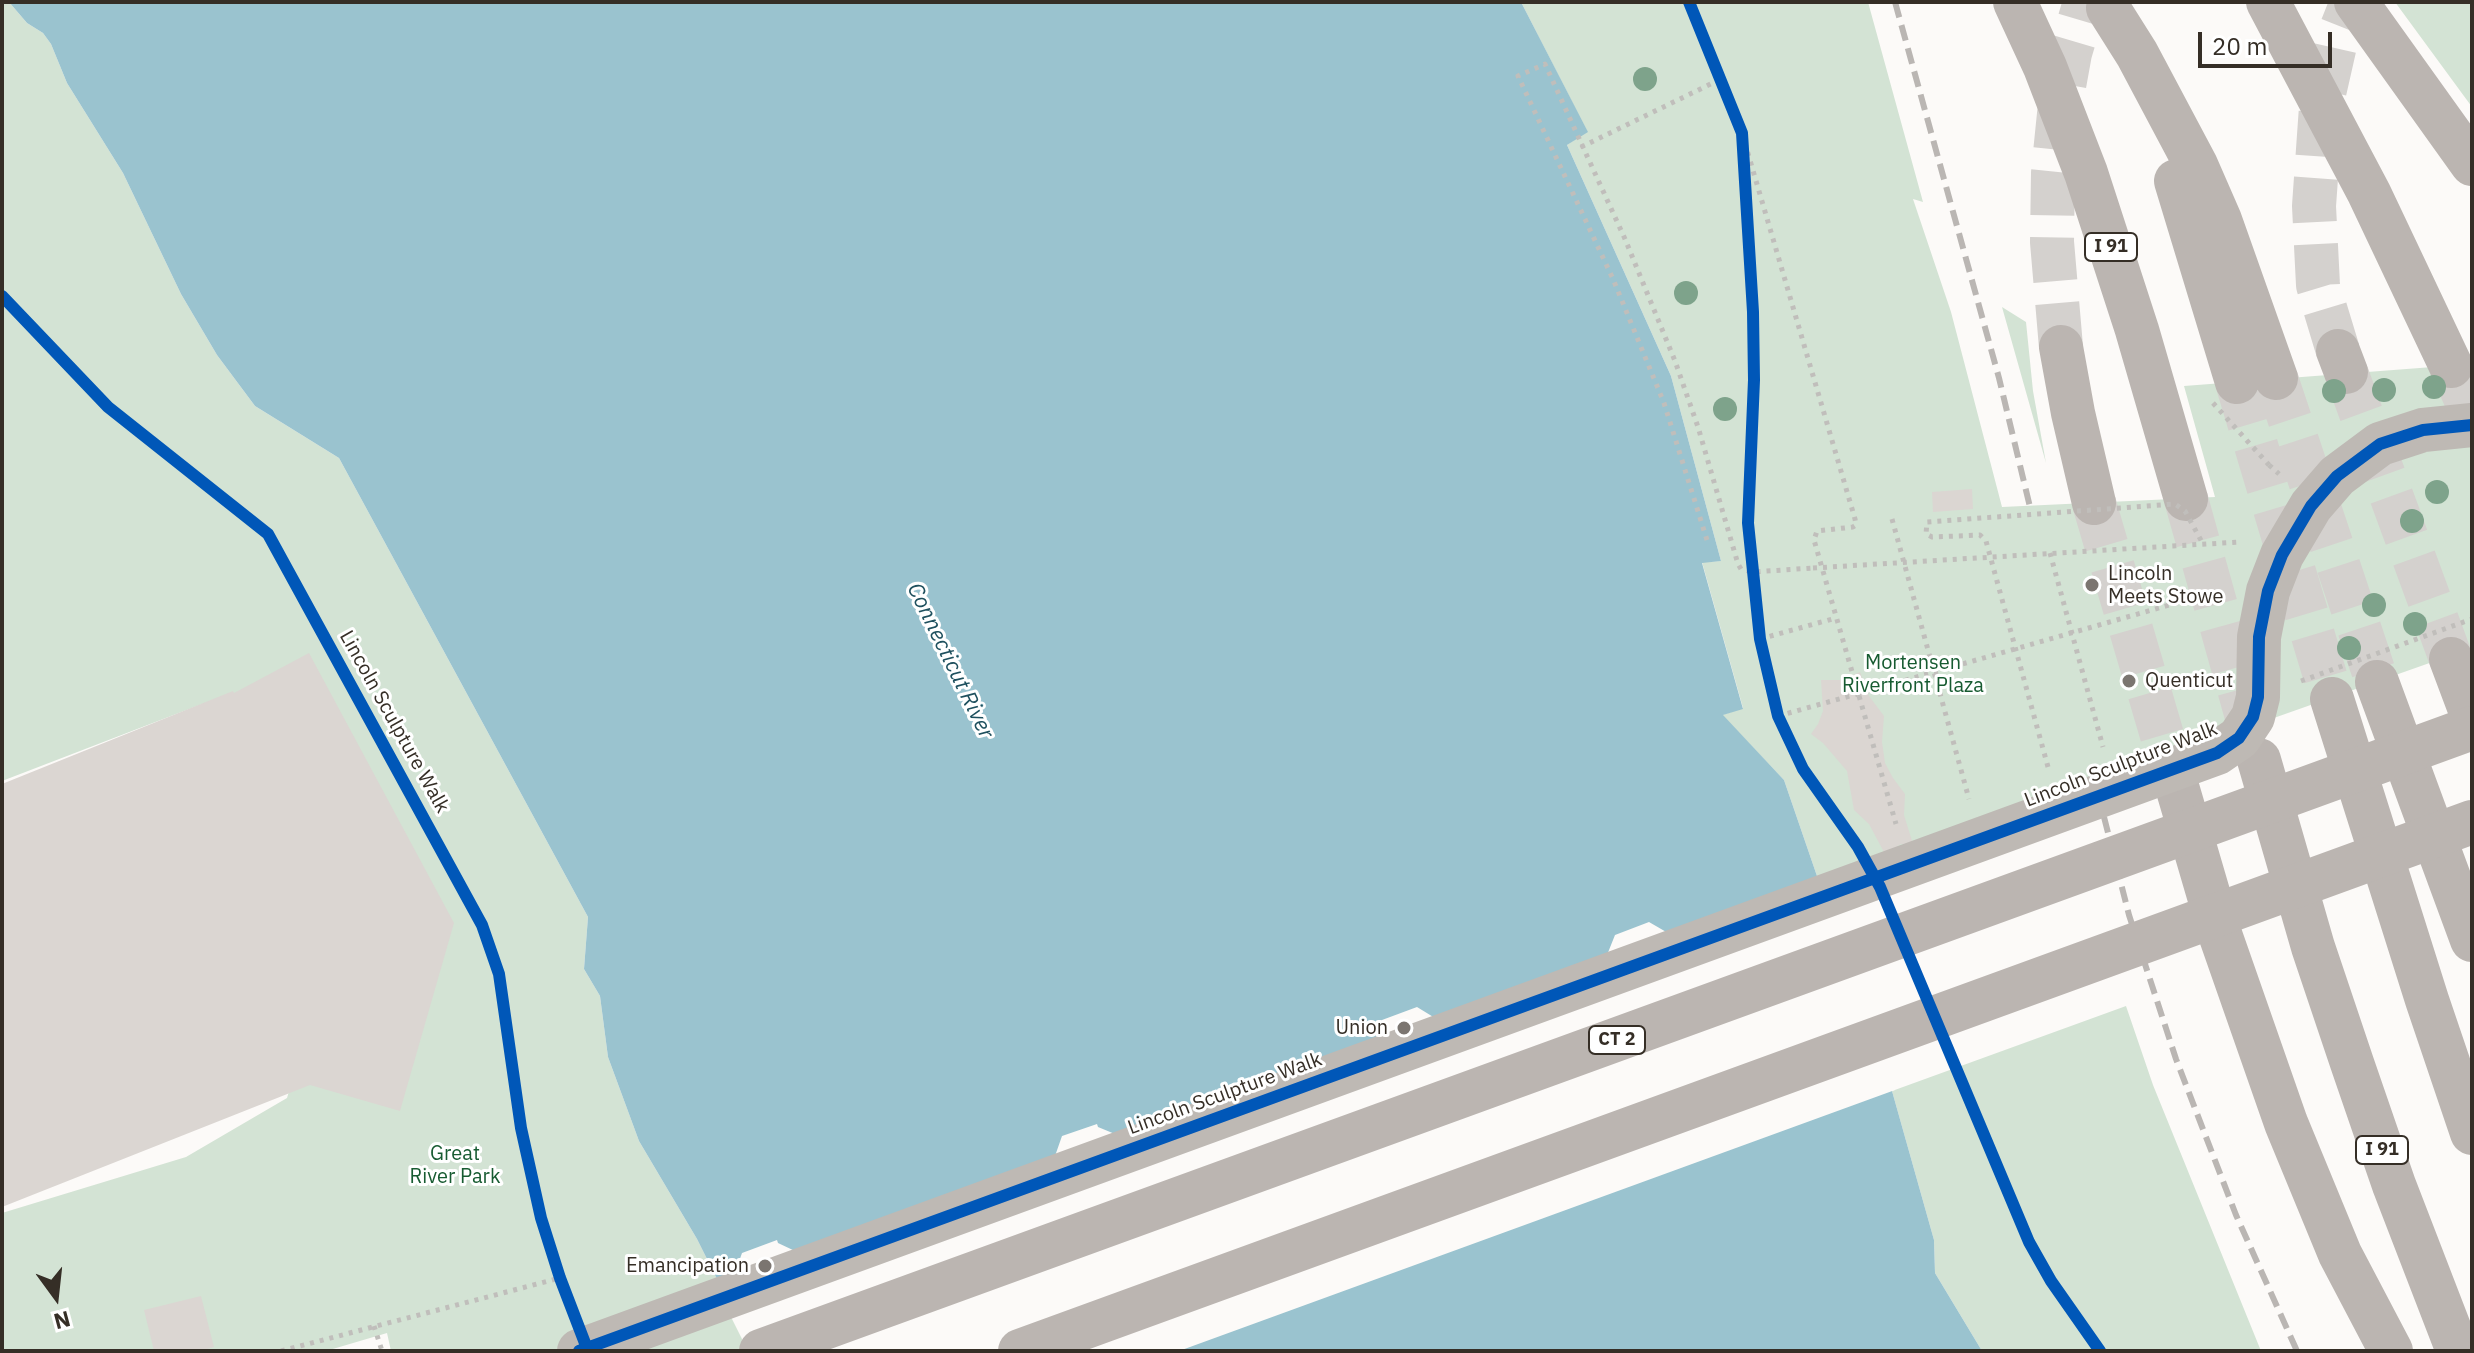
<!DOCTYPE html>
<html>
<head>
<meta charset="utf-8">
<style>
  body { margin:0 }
  #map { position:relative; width:2474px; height:1353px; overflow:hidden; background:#fcfaf8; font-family:"IBM Plex Sans",sans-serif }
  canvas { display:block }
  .frame { position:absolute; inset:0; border:4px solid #352e26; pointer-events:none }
  .north { position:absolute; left:16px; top:1257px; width:80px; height:80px; -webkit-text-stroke:6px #fff; paint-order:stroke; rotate:165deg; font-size:22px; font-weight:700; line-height:32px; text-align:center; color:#352e26 }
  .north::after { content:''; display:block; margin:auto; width:28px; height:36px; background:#352e26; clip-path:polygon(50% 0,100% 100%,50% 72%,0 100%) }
  .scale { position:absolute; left:2198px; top:32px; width:134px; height:36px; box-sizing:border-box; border:4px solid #352e26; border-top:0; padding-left:10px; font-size:24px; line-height:28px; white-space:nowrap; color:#352e26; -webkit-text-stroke:6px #fff; paint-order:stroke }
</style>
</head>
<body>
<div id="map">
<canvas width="2474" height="1353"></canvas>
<div class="frame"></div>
<div class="north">N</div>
<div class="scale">20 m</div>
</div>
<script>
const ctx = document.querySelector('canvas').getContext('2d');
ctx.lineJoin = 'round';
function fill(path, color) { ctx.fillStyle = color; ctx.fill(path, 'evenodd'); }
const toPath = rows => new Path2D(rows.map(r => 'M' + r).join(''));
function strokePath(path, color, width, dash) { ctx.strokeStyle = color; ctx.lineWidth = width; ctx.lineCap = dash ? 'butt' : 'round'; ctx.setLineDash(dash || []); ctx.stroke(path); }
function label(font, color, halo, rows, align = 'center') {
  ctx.font = font + ' "IBM Plex Sans",sans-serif'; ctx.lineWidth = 6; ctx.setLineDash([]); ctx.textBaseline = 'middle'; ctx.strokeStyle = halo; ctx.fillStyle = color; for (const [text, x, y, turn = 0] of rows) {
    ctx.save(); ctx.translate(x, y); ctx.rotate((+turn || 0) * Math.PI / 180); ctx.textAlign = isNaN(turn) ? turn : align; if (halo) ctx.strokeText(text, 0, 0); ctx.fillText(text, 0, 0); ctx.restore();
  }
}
fill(toPath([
  [2,2,9,2,27,23,43,33,51,44,67,83,123,173,181,294,217,355,255,406,339,458,588,917,584,969,600,996,608,1057,639,1141,697,1239,753,1351,391,1351,387,1333,326,1351,2,1351,2,1213,186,1157,287,1098,340,917,223,696,2,781],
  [1521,2,1868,2,1923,202,1913,199,1951,312,2002,507,2215,497,2184,386,2472,364,2472,648,1818,879,1784,780,1722,715,1743,708,1702,562,1721,561,1671,376,1567,145,1587,131],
  [2396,2,2472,2,2472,107,2395,2],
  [2002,307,2026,322,2033,391,2046,463],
  [2126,1006,2153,1085,2261,1351,1982,1351,1935,1273,1934,1240,1892,1091]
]), '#d3e3d4');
fill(toPath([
  [9,2,1521,2,1588,132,1567,145,1671,376,1721,561,1702,563,1743,709,1723,715,1784,780,1818,879,1799,886,1892,1091,1934,1240,1935,1273,1982,1351,753,1351,697,1239,639,1141,608,1057,600,996,584,969,588,917,339,458,255,406,217,355,181,294,123,173,67,83,51,44,43,33,27,23]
]), '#9ac3cf');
fill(toPath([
  [1804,888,1895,1090,1179,1351,748,1351,713,1281,735,1273,742,1253,777,1240,778,1243,795,1251,1055,1156,1062,1136,1097,1124,1098,1127,1115,1134,1375,1040,1382,1020,1417,1007,1435,1018,1607,955,1615,935,1649,922,1668,933]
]), '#fcfaf8');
fill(toPath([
  [1972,489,1973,509,1933,512,1932,492],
  [309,653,454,923,400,1111,310,1085,2,1207,2,784,233,691,234,693],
  [1860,672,1869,696,1884,716,1882,742,1885,763,1893,778,1905,794,1904,815,1913,844,1901,844,1885,854,1869,824,1854,810,1847,771,1823,743,1811,734,1818,724,1823,711,1821,680,1841,680],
  [201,1296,214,1347,200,1351,154,1351,144,1310]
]), '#dbd6d2');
strokePath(toPath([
  [2061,347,2052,242,2053,173,2059,114,2070,53,2085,2],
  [2338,351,2318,285,2314,206,2321,107,2335,45,2352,2],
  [2451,366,2472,413],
  [2346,372,2451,659],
  [2276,378,2377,682],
  [2237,382,2332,699],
  [2186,499,2252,735],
  [2094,503,2178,790]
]), '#d4d1ce', 44, [44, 22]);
strokePath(toPath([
  [1742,133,1855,519,1856,525,1853,527,1817,531,1814,540,1896,824],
  [1581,147,1721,79],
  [2269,465,2279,474],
  [1892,519,1969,799],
  [1707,540,1664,403,1613,279,1518,76,1545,64,1625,239,1675,361,1698,427,1738,564,1741,569,1752,572,1813,568],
  [2050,553,2103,747],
  [1760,639,1836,618],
  [1778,716,1857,694],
  [374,1326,382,1351],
  [281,1351,560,1278]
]), '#c0bebb', 5, [4, 6]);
strokePath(toPath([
  [2015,2,2045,67,2086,173,2137,330,2186,499],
  [2268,2,2369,193,2451,366],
  [2356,2,2472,164],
  [2108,8,2137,54,2196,165,2220,220,2276,378],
  [2176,181,2237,382],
  [2061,347,2073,413,2094,503],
  [2338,351,2346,372],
  [2451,659,2472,715],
  [2377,682,2472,940],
  [2332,699,2427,1000,2472,1133],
  [2259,760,2313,947,2352,1063,2394,1185,2458,1351],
  [2178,790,2221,937,2286,1123,2340,1254,2391,1351]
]), '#bbb5b1', 44);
strokePath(toPath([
  [1895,2,1999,378,2030,507],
  [2104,817,2129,915,2176,1059,2236,1215,2297,1351]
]), '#bab6b3', 6, [16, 8]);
strokePath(toPath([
  [2213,403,2269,465],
  [1813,568,2239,542],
  [2301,681,2472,619],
  [1857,694,2222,590],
  [2048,767,1986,541,1980,535,1932,537,1926,534,1927,522,2175,504,2185,511,2203,544]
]), '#c0bebb', 5, [4, 6]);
strokePath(toPath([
  [579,1351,2217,753,2239,738,2253,717,2258,697,2259,637,2268,591,2282,555,2311,506,2337,476,2380,444,2423,430,2472,425]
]), '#beb9b4', 44);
strokePath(toPath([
  [761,1351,2472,728],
  [1020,1351,2472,822]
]), '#bbb5b1', 44);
strokePath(toPath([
  [1689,2,1742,133,1753,312,1754,380,1748,523,1760,639,1778,716,1803,769,1858,847,1880,887,2029,1242,2051,1281,2100,1351],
  [2,296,108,407,268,534,482,925,499,974,521,1128,541,1218,560,1278,588,1351],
  [579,1351,2217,753,2239,738,2253,717,2258,697,2259,637,2268,591,2282,555,2311,506,2337,476,2380,444,2423,430,2472,425]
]), '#0057b8', 12);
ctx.fillStyle = '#7ea38b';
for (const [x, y] of [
  [1645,79],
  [1686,293],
  [2434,387],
  [2384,390],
  [2334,391],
  [1725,409],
  [2437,492],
  [2412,521],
  [2374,605],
  [2415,624],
  [2349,648]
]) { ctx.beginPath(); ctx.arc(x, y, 12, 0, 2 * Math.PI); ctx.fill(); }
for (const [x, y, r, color] of [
  [2092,585,8,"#7b7570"],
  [2129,681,8,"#7b7570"],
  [1404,1028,8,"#7b7570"],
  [765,1266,8,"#7b7570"]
]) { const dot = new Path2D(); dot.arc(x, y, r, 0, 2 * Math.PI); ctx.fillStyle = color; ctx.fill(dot); strokePath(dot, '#fff', 3); }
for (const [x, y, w] of [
  [2111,247,52],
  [1617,1040,56],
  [2382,1150,52]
]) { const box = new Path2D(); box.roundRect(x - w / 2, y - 14, w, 28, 6); ctx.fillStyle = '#fff'; ctx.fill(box); strokePath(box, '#352e26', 2); }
label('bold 18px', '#352e26', null, [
  ["I 91",2111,247],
  ["CT 2",1617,1040],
  ["I 91",2382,1150]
]);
label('20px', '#352e26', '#fff', [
  ["Lincoln",2108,574],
  ["Meets Stowe",2108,597],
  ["Quenticut",2145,681],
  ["Union",1388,1028,"right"],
  ["Emancipation",749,1266,"right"]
], 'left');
label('20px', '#175b31', '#fff', [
  ["Mortensen",1913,663],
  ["Riverfront Plaza",1913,686],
  ["Great",455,1154],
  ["River Park",455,1177]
]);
label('20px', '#352e26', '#fff', [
  ["Lincoln Sculpture Walk",394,722,61],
  ["Lincoln Sculpture Walk",2121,765,-21],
  ["Lincoln Sculpture Walk",1225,1094,-20]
]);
label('italic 22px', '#1e505e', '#fff', [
  ["Connecticut River",950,661,64]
]);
</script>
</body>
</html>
